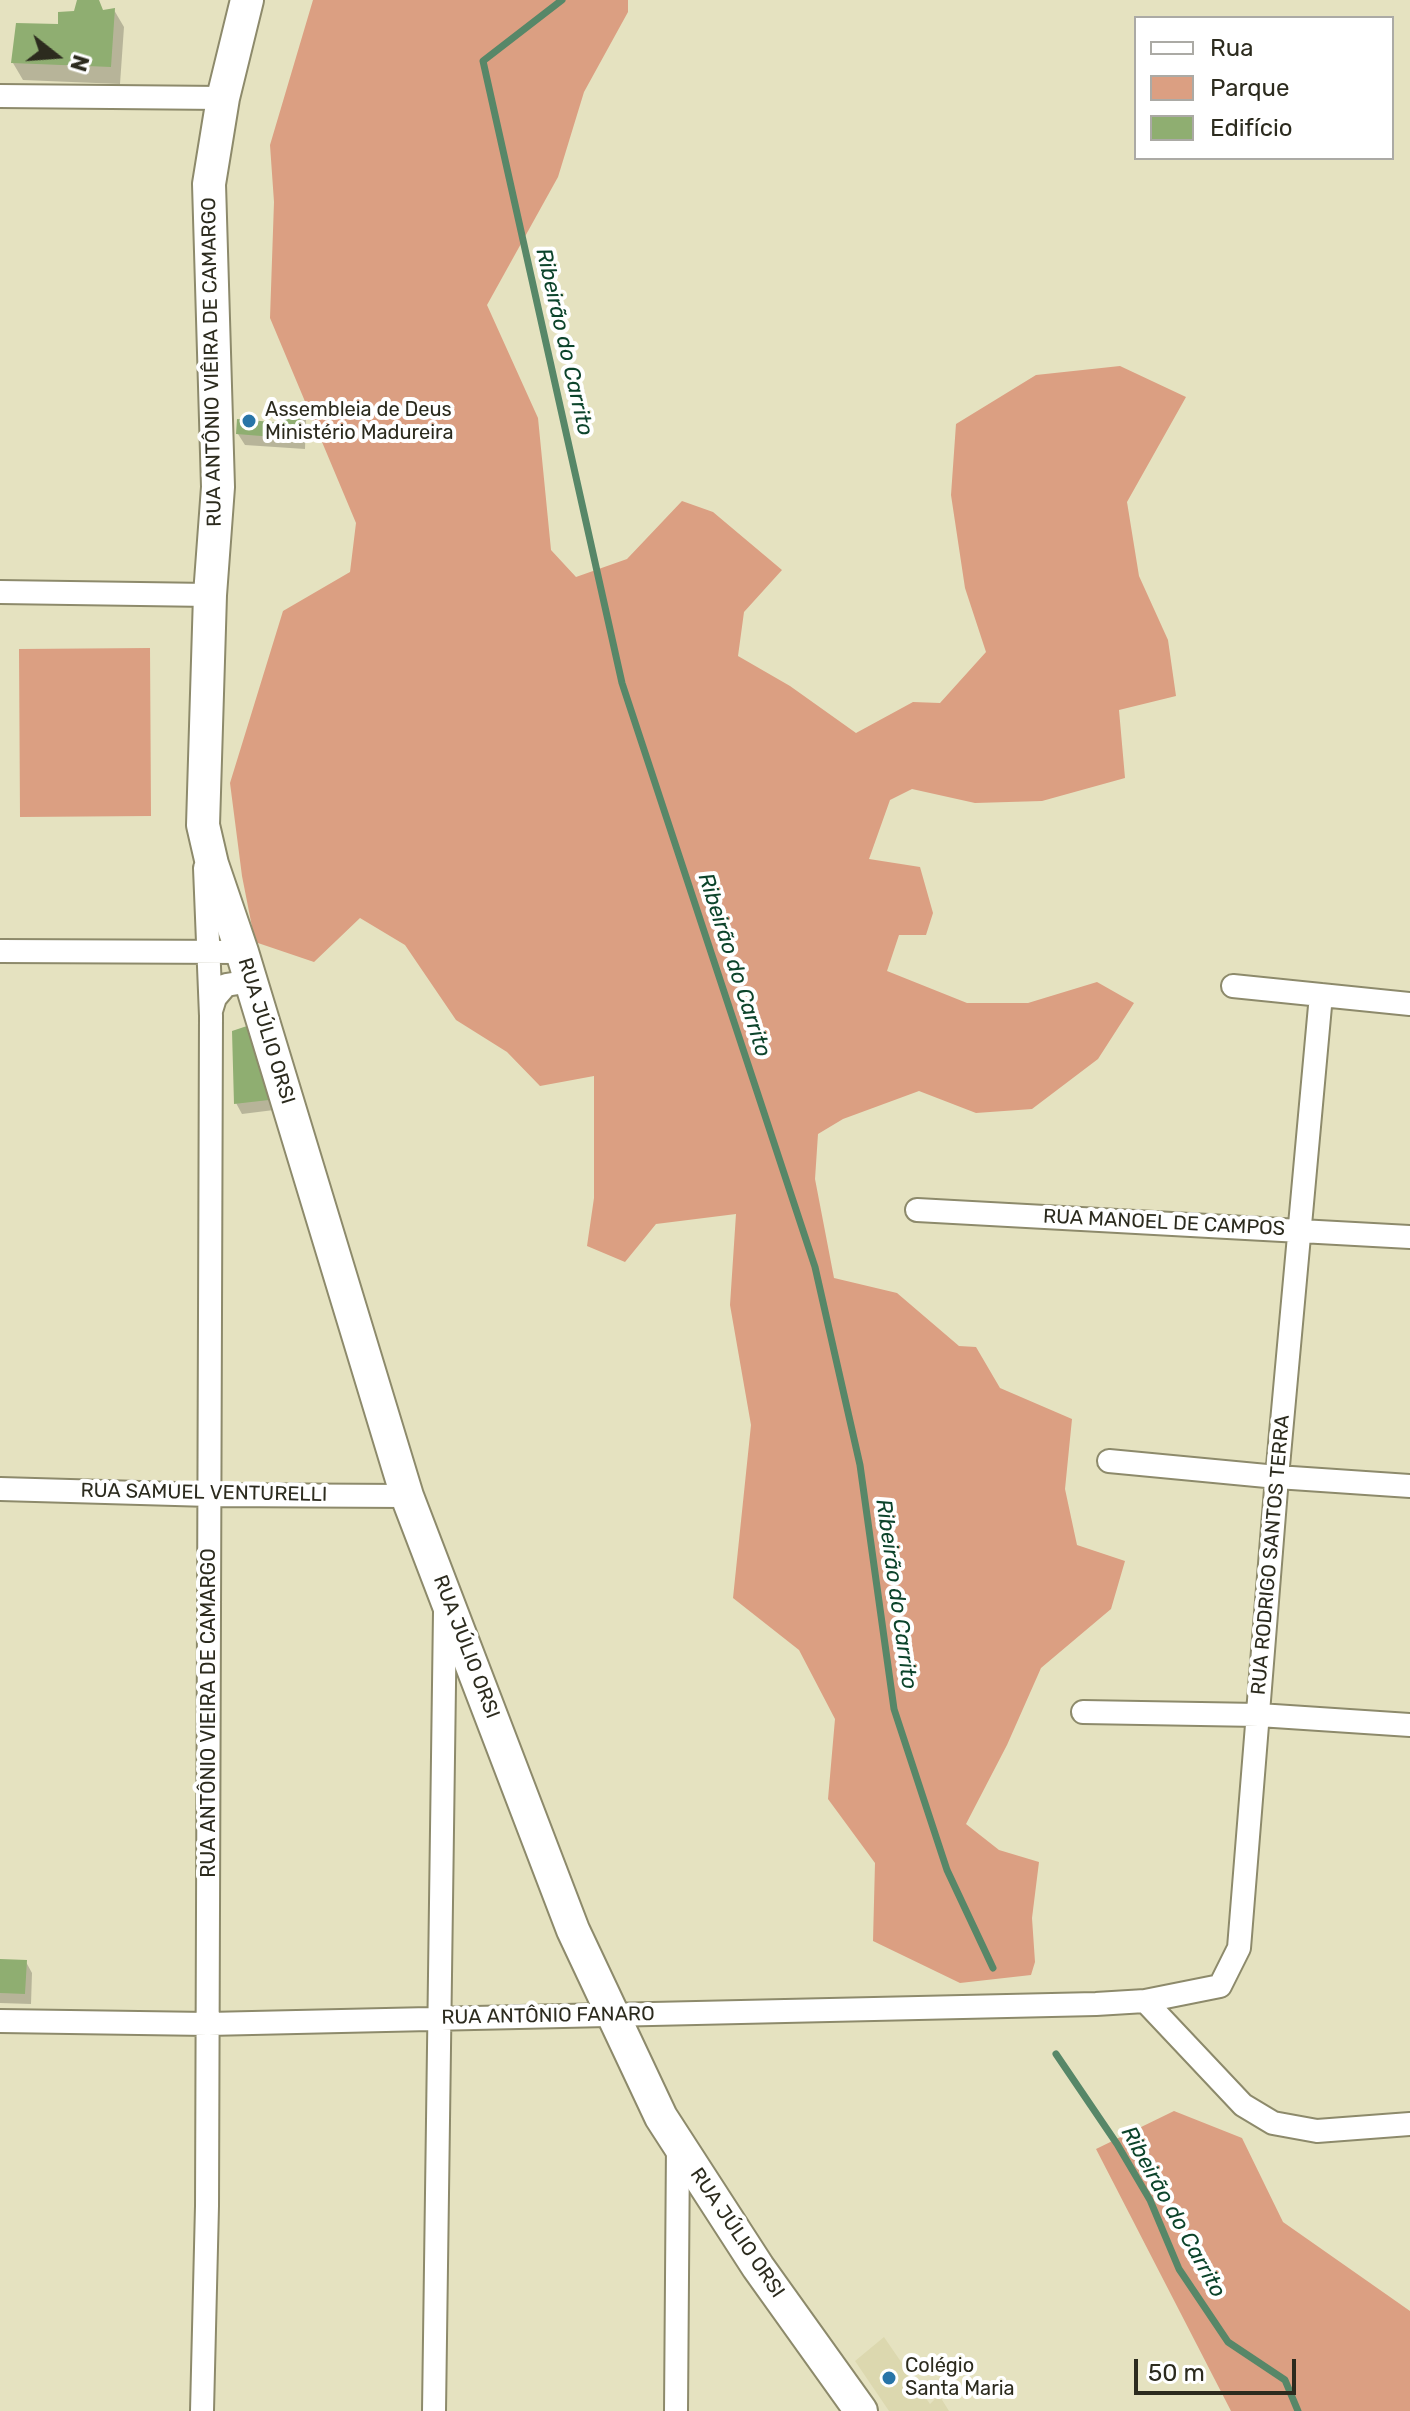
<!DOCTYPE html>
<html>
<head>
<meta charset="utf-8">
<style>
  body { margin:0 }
  #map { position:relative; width:1410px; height:2411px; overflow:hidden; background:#e5e2c0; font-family:Rubik,sans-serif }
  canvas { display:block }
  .legend { position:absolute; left:1134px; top:16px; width:260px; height:144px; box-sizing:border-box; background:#fff; border:2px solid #abaaa5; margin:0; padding:10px 14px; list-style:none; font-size:24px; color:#2c2b1e }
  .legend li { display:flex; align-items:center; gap:16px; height:40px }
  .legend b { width:40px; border:2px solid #abaaa5 }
  .north { position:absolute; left:16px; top:16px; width:80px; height:80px; -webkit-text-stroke:6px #fff; paint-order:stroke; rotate:107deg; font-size:22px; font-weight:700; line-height:32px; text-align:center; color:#2c2b1e }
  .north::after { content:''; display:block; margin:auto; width:28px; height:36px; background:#2c2b1e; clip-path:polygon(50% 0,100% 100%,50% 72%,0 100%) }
  .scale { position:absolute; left:1134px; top:2359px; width:162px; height:36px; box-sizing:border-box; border:4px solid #2c2b1e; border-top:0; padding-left:10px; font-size:24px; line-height:28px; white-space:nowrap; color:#2c2b1e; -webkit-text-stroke:6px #fff; paint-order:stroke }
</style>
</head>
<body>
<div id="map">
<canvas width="1410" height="2411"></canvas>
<ul class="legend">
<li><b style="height:10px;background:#fff"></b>Rua</li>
<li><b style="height:22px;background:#db9f82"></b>Parque</li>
<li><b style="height:22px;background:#8fae71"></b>Edifício</li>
</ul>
<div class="north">N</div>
<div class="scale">50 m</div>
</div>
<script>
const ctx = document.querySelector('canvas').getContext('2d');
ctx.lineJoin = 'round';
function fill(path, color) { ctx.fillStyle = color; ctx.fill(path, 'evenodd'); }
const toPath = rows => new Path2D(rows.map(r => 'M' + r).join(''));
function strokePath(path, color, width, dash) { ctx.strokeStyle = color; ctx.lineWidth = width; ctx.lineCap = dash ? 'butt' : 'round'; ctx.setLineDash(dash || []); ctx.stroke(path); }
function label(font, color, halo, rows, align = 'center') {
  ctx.font = font + ' Rubik,sans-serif'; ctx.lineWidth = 8; ctx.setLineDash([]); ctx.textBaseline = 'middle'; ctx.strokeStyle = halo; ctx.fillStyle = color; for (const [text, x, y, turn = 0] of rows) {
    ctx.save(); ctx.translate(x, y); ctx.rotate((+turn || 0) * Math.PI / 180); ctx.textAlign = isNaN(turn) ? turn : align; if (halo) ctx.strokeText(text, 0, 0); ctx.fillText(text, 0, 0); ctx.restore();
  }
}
fill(toPath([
  [884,2337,930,2404,939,2395,949,2411,889,2411,855,2361]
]), '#dcd8af');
fill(toPath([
  [313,0,628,0,628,12,584,92,558,177,487,305,538,418,551,550,576,577,627,559,682,501,713,512,782,570,744,612,738,656,790,686,856,733,913,702,940,703,986,652,965,588,951,495,956,424,1036,375,1120,366,1186,397,1127,502,1139,576,1168,640,1176,696,1119,710,1125,778,1042,801,975,803,912,789,890,800,869,859,920,867,933,913,926,935,899,935,887,971,967,1003,1028,1003,1097,982,1134,1003,1098,1059,1032,1109,976,1113,919,1091,843,1119,818,1134,815,1179,834,1278,897,1293,959,1346,976,1347,1000,1388,1072,1419,1065,1489,1077,1545,1125,1561,1111,1609,1041,1668,1007,1745,966,1824,999,1850,1039,1862,1032,1918,1035,1962,1031,1975,960,1983,873,1941,875,1863,828,1799,835,1719,799,1650,733,1598,751,1425,730,1305,736,1214,656,1224,625,1262,587,1246,594,1198,594,1076,540,1086,507,1052,456,1020,405,945,360,918,314,962,255,942,242,876,230,783,283,611,350,572,356,523,270,318,274,202,270,145],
  [150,648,151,816,20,817,19,649],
  [1174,2111,1242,2138,1283,2222,1410,2311,1410,2411,1231,2411,1096,2149]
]), '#db9f82');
fill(toPath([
  [114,10,124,27,120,84,23,80,13,63,60,26],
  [299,408,306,419,305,449,245,445,238,434,286,425],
  [249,1027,274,1110,242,1114,236,1103],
  [0,1961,26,1962,32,1973,31,2004,0,2003]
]), '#0003');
strokePath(toPath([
  [562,0,483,61,622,683,815,1267,860,1465,894,1709,947,1870,993,1968],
  [1056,2054,1117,2144,1150,2200,1179,2269,1228,2342,1285,2380,1298,2411]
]), '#578768', 7);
fill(toPath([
  [77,0,99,0,103,10,115,8,111,67,11,63,16,23,58,24,58,12,74,11],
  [286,404,300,406,299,439,236,434,237,419,284,423],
  [250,1025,269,1100,234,1104,232,1031],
  [0,1959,27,1960,25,1994,0,1993]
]), '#8fae71');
const minor = toPath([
  [0,96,223,98],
  [0,592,210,595],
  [0,951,242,952],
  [1233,986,1410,1004],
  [211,1011,215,998,226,985,251,981],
  [917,1210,1410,1237],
  [1109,1461,1277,1477,1410,1486],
  [0,1489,210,1495,407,1496],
  [1083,1712,1259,1715,1410,1725],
  [1145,2001,1243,2105,1273,2123,1317,2131,1410,2124],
  [0,2021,208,2024,1096,2004,1145,2001,1220,1986,1239,1948,1277,1477,1321,995],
  [202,2411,207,2206,211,1016,205,868],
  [434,2411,445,1612],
  [676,2411,678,2144]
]);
const secondary = toPath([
  [247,0,223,98,209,184,218,487,210,595,203,825,212,864,242,952,407,1496,573,1930,661,2117,758,2267,861,2411]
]);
strokePath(minor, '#8d8a6b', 26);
strokePath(secondary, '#8d8a6b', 36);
strokePath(minor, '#fff', 22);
strokePath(secondary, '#fff', 32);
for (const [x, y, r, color] of [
  [249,421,8,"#2874a7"],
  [889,2378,8,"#2874a7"]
]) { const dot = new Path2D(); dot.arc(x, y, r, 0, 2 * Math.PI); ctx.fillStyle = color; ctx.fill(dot); strokePath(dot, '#fff', 3); }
label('20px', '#2c2b1e', '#fff', [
  ["RUA ANTÔNIO VIÊIRA DE CAMARGO",212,362,-91],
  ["RUA JÚLIO ORSI",266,1031,73],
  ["RUA MANOEL DE CAMPOS",1164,1223,3],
  ["RUA SAMUEL VENTURELLI",204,1493,1],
  ["RUA RODRIGO SANTOS TERRA",1271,1555,-85],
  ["RUA JÚLIO ORSI",466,1647,69],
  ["RUA ANTÔNIO VIEIRA DE CAMARGO",209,1713,-90],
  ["RUA ANTÔNIO FANARO",548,2016,-1],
  ["RUA JÚLIO ORSI",737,2233,56]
]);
label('20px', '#2c2b1e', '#fff', [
  ["Assembleia de Deus",265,410],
  ["Ministério Madureira",265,433],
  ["Colégio",905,2366],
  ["Santa Maria",905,2389]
], 'left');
label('italic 22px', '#0c442b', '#fff', [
  ["Ribeirão do Carrito",564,342,77],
  ["Ribeirão do Carrito",734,965,72],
  ["Ribeirão do Carrito",896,1594,82],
  ["Ribeirão do Carrito",1173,2212,61]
]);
</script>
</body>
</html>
